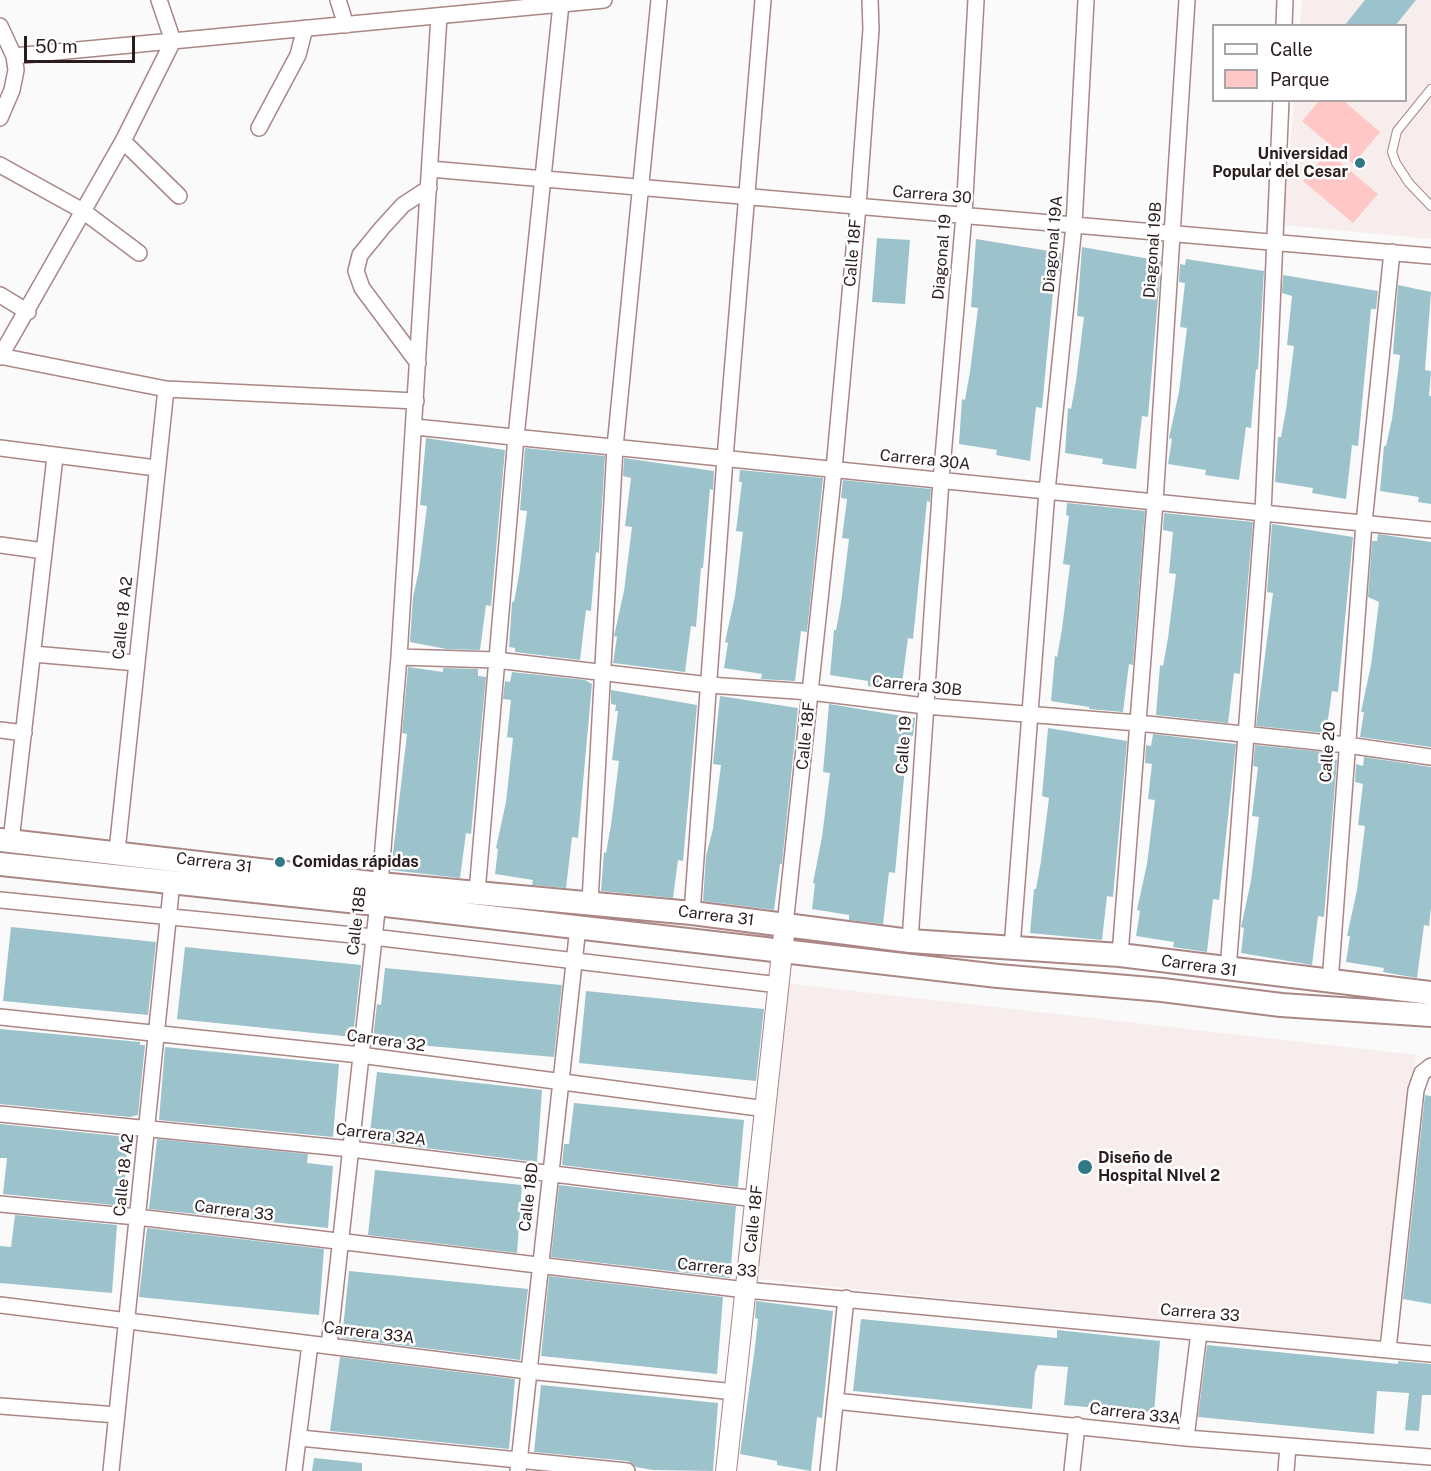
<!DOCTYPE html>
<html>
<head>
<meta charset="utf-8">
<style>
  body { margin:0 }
  #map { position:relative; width:1431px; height:1471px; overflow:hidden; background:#fafafa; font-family:"Public Sans",sans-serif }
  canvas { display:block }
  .legend { position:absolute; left:1212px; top:24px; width:195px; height:78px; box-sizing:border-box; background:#fff; border:2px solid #aaa5a5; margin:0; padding:8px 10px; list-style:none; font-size:18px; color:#2b1d1d }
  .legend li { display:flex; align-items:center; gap:12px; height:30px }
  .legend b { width:30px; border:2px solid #aaa5a5 }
  .scale { position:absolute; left:24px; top:36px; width:111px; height:27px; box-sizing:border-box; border:3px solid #2b1d1d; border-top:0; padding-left:8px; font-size:18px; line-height:21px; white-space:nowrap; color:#2b1d1d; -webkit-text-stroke:4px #fff; paint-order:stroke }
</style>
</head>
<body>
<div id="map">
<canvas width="1431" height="1471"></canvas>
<ul class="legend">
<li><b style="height:8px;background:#fff"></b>Calle</li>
<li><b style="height:16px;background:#ffc7c6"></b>Parque</li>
</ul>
<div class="scale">50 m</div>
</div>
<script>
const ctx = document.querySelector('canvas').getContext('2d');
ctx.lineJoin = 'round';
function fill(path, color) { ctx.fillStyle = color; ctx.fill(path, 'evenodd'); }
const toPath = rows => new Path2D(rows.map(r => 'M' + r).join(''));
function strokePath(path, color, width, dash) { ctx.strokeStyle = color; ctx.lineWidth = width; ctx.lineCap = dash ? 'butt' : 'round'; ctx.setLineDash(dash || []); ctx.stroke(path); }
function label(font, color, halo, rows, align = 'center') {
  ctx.font = font + ' "Public Sans",sans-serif'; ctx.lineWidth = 5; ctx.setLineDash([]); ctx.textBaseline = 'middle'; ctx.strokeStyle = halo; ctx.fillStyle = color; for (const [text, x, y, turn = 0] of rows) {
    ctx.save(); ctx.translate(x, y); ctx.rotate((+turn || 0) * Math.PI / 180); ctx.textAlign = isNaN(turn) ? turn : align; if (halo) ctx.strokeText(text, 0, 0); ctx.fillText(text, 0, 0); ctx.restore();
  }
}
fill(toPath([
  [1302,0,1431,0,1431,239,1283,225,1294,101,1406,100,1406,26,1300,25],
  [784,983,1416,1055,1379,1343,757,1279]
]), '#f7edec');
fill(toPath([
  [1319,101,1344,101,1380,132,1353,164,1302,121],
  [1328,152,1378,194,1353,223,1303,181]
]), '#ffc7c6');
fill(toPath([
  [1365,0,1416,0,1395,26,1344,26],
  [877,238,910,240,905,304,872,302],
  [976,239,1061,253,1060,271,1055,271,1042,408,1036,407,1030,461,996,455,997,450,959,444,962,399,965,400,970,372,978,308,971,307],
  [1082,247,1161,261,1148,417,1142,416,1136,469,1102,464,1103,459,1065,453,1068,408,1071,409,1076,381,1084,317,1077,316],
  [1186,259,1264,271,1258,370,1256,369,1251,428,1246,427,1239,480,1205,475,1206,470,1168,464,1172,439,1169,438,1179,392,1187,328,1180,327,1185,283,1179,282,1180,264,1185,265],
  [1283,275,1378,291,1376,309,1371,309,1358,446,1352,445,1346,499,1312,493,1313,488,1275,482,1278,437,1281,437,1286,410,1294,346,1287,345,1292,296,1282,293],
  [1398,285,1431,292,1425,370,1431,371,1429,396,1431,396,1431,504,1418,502,1419,497,1380,491,1384,446,1386,446,1392,419,1400,355,1393,354],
  [426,438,505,450,491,606,486,605,480,650,446,649,410,642,413,597,419,570,427,506,420,505],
  [525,448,605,456,599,553,596,552,591,611,586,610,580,660,515,652,515,648,509,647,512,602,514,602,519,575,527,511,520,510],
  [624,458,714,471,713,490,710,489,703,568,701,568,696,627,691,626,685,672,613,663,617,637,614,636,624,591,632,527,625,526,631,478,623,476],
  [740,470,823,478,807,632,801,631,795,681,761,679,762,674,724,668,728,643,725,642,735,596,743,532,736,531,742,482,739,482],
  [843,480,931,489,930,502,927,501,913,639,908,638,901,691,868,686,868,681,830,675,834,630,836,630,841,603,849,539,842,538,847,499,841,498],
  [1067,503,1145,511,1133,665,1129,664,1123,712,1089,709,1089,707,1051,701,1055,656,1057,657,1062,629,1070,565,1063,564,1069,516,1066,515],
  [1164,513,1253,522,1240,674,1234,673,1228,723,1156,715,1160,665,1163,666,1168,638,1176,574,1169,573,1173,532,1163,530],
  [1272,524,1353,537,1338,692,1332,691,1326,733,1256,726,1273,593,1267,592],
  [1378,534,1431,542,1431,747,1360,737,1364,712,1361,712,1371,665,1379,602,1368,597,1372,541,1377,541],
  [408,667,443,672,443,668,478,669,478,676,486,677,471,834,466,833,460,878,391,870,407,734,402,733],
  [512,672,585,680,592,684,578,838,572,837,566,888,532,885,533,880,495,874,498,849,496,848,506,802,513,738,507,737,511,700,503,699,505,681,510,682],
  [611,690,697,705,683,861,678,860,673,898,601,891,604,852,606,853,611,825,619,761,612,760,618,711,615,711,616,705,611,704],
  [720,696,798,708,782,864,780,864,774,910,703,901,706,856,713,829,721,765,713,764],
  [829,704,915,718,913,736,908,735,895,873,889,872,883,924,849,920,849,915,812,909,815,884,813,883,822,837,830,773,823,772],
  [1048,728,1127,741,1113,897,1107,896,1102,940,1030,933,1034,889,1036,889,1041,861,1049,798,1042,796],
  [1153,734,1236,744,1219,900,1213,899,1207,952,1173,947,1174,942,1136,936,1140,911,1137,910,1147,864,1155,800,1148,799,1152,764,1145,763,1146,745,1151,746],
  [1255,745,1325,752,1324,758,1337,760,1324,917,1318,916,1312,965,1241,953,1244,928,1241,927,1251,881,1259,817,1252,816,1258,767,1253,766],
  [1364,757,1431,767,1431,907,1429,926,1424,925,1417,978,1383,972,1384,968,1346,962,1350,936,1347,936,1357,890,1365,826,1358,825,1363,784,1355,782,1356,764,1363,766],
  [11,927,156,942,148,1015,3,1001],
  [185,947,361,965,353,1037,177,1019],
  [385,968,562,985,554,1057,407,1044,373,1038,377,1004,381,1005],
  [586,991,764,1009,756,1081,579,1063],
  [0,1029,140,1042,140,1045,145,1045,138,1115,130,1117,0,1104],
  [165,1047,339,1064,333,1137,159,1120],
  [377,1072,542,1090,537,1162,369,1141],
  [1425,1095,1431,1096,1431,1304,1403,1299],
  [574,1103,744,1120,738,1187,562,1165,564,1144,569,1144],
  [0,1124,128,1137,123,1206,3,1194,7,1158,0,1158],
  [157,1139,308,1154,307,1163,333,1166,328,1228,149,1209],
  [375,1170,522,1185,517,1253,368,1235],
  [559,1185,736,1206,730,1278,551,1257],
  [15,1215,117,1225,112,1293,0,1283,0,1246,11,1247],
  [147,1228,324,1249,319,1315,139,1297],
  [349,1271,528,1289,520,1360,342,1338],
  [549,1276,723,1297,717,1374,541,1356],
  [756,1301,833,1311,822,1418,817,1417,811,1471,777,1465,777,1461,740,1454,755,1347,758,1319,755,1318],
  [861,1319,1057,1338,1057,1330,1160,1341,1154,1413,1064,1405,1068,1367,1038,1365,1035,1372,1032,1409,853,1391],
  [1207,1345,1398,1364,1398,1361,1431,1364,1431,1395,1422,1395,1419,1431,1405,1430,1409,1393,1377,1391,1374,1434,1198,1417],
  [340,1357,515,1379,509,1449,330,1431],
  [541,1385,718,1403,713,1471,653,1470,636,1467,628,1461,534,1452],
  [314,1458,362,1463,362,1471,312,1471]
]), '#9cc3cc');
const service = toPath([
  [1431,89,1397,131,1392,152,1396,163,1409,183,1431,206]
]);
const minor = toPath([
  [338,0,346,25],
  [0,26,14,56,16,70,12,90,0,118],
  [1284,26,1285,0],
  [14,56,604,0],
  [259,128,298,55,305,28],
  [123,141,179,196],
  [0,165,83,211,139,253],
  [430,169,1431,256],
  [0,295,28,312],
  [0,356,166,389,416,401],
  [0,357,123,141,173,41,159,0],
  [418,363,362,288,356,271,360,255,382,228,403,205,429,188],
  [415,427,1431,530],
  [0,448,156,468],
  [0,545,44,551],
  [33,654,137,663],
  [399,657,496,660,709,685,810,692,925,706,1138,723,1347,745,1431,757],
  [0,730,24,733],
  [11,841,55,457],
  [117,851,166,389],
  [477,892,516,437,561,4],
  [0,900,373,937,779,985],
  [590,902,615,447,659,0],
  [692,913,725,458,763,0],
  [785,925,834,469,858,206,871,29,870,0],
  [910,941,941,480,964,215,976,0],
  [1012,948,1047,491,1074,225,1086,0],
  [1120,955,1155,502,1187,0],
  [1228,970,1263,513,1281,100],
  [1330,983,1364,523,1392,252],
  [0,1017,360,1055,766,1109],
  [0,1114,351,1149,756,1199],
  [0,1204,137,1217,746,1290,1431,1354],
  [0,1305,528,1371,735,1392],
  [329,1346,380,884,399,657,439,16],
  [1388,1349,1416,1090,1422,1073,1431,1066],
  [835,1401,1186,1438,1431,1457],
  [0,1406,117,1415],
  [300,1438,627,1471],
  [1186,1438,1199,1332],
  [111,1471,172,882],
  [294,1471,310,1344],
  [518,1471,578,927],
  [828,1471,846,1298],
  [1072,1471,1077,1425],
  [1286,1471,1288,1446]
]);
const tertiary = toPath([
  [726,1471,785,925]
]);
const secondary = toPath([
  [0,840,380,884,692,913,910,941,1120,955,1431,993],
  [0,864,377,904,998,976,1162,990,1281,1005,1431,1015]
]);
strokePath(service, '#aa8685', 10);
strokePath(minor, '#aa8685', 18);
strokePath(tertiary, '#aa8685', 22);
strokePath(secondary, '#aa8685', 26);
strokePath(service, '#fff', 8);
strokePath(minor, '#fff', 15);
strokePath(tertiary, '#fff', 20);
strokePath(secondary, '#fff', 22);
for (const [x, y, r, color] of [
  [1360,163,6,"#327785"],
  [280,862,6,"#327785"],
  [1085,1167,8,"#327785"]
]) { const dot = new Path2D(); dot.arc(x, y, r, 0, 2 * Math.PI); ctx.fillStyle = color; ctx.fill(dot); strokePath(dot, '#fff', 2); }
label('bold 16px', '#2b1d1d', '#fff', [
  ["Universidad",1348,154,"right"],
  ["Popular del Cesar",1348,172,"right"],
  ["Comidas rápidas",292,862],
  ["Diseño de",1098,1158],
  ["Hospital NIvel 2",1098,1176]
], 'left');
label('16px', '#2b1d1d', '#fff', [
  ["Carrera 30",932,195,5],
  ["Diagonal 19A",1053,244,-85],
  ["Diagonal 19B",1153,250,-86],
  ["Calle 18F",853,253,-85],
  ["Diagonal 19",942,257,-85],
  ["Carrera 30A",925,460,6],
  ["Calle 18 A2",123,618,-84],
  ["Carrera 30B",917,686,6],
  ["Calle 18F",806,736,-84],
  ["Calle 19",904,745,-86],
  ["Calle 20",1328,752,-86],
  ["Carrera 31",214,863,7],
  ["Carrera 31",716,916,7],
  ["Calle 18B",357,921,-83],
  ["Carrera 31",1199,966,8],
  ["Carrera 32",386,1041,8],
  ["Carrera 32A",381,1135,7],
  ["Calle 18 A2",124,1175,-84],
  ["Calle 18D",529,1197,-83],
  ["Carrera 33",234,1211,7],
  ["Calle 18F",754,1219,-84],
  ["Carrera 33",717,1268,6],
  ["Carrera 33",1200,1313,5],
  ["Carrera 33A",369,1333,7],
  ["Carrera 33A",1135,1414,7]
]);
</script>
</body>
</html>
